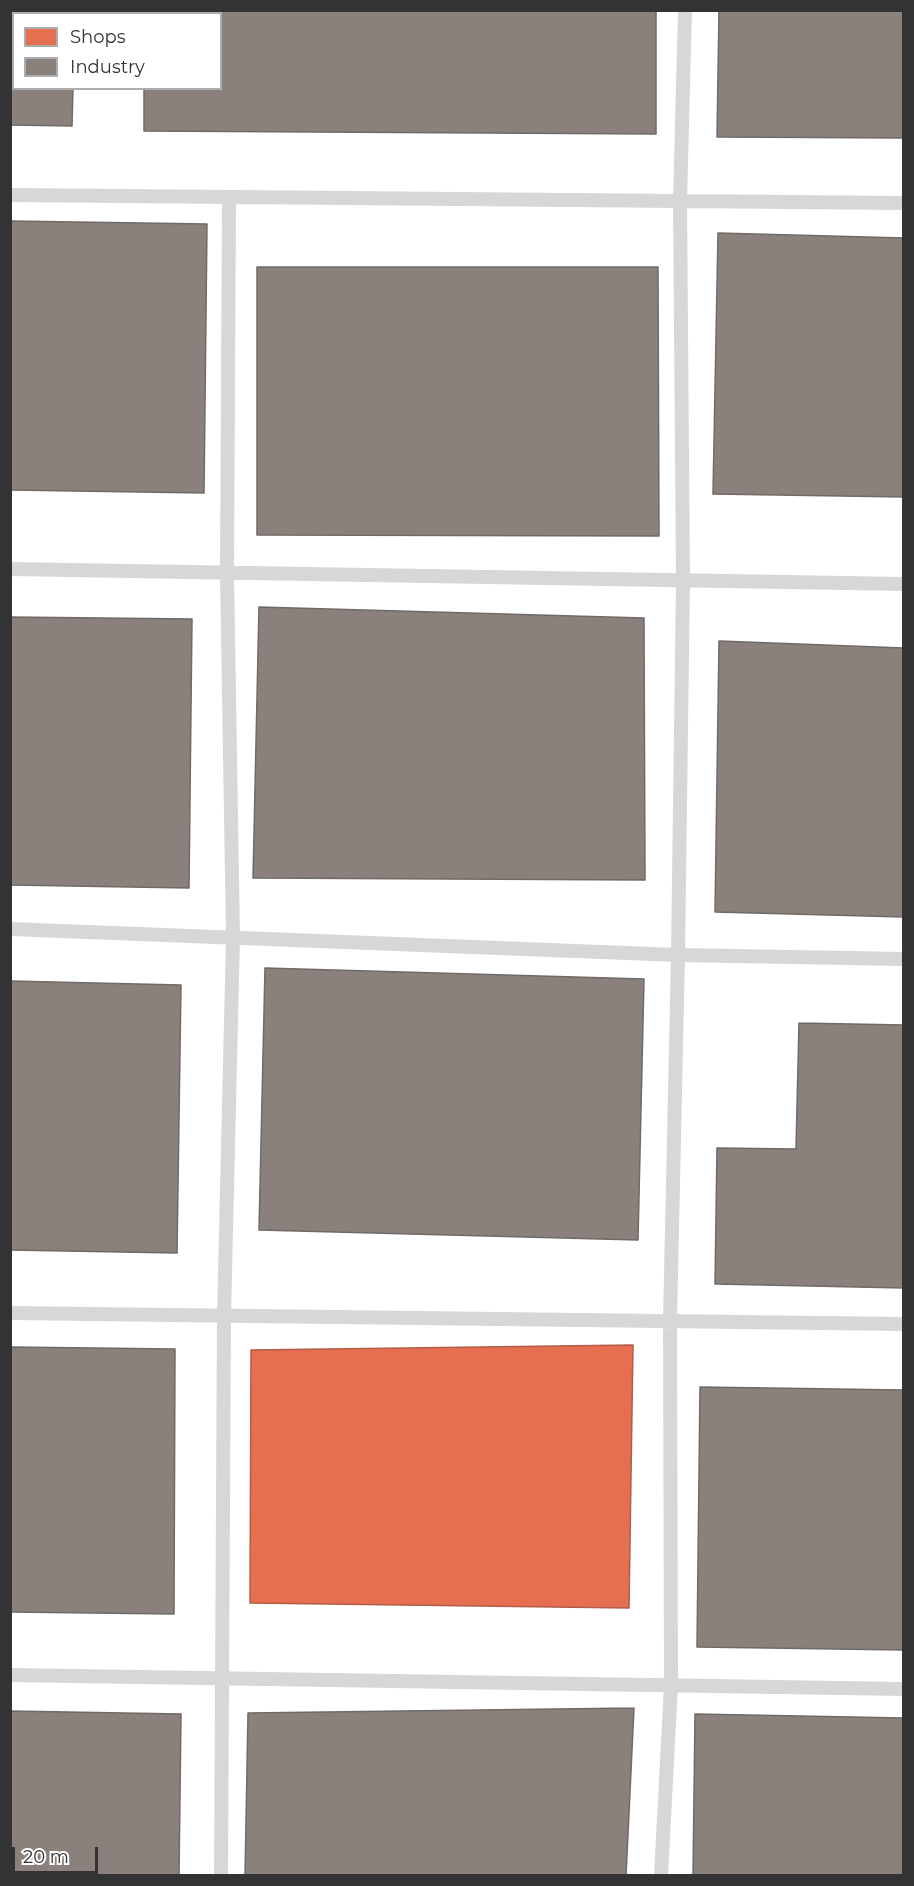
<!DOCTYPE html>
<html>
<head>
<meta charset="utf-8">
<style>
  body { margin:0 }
  #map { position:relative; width:914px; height:1886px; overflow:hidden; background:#fff; font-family:Montserrat,sans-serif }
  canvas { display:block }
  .frame { position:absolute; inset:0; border:12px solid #333; pointer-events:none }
  .legend { position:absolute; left:12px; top:12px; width:210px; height:78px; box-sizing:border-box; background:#fff; border:2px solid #adadad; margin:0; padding:8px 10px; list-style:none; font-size:18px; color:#333 }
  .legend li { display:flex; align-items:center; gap:12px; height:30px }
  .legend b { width:30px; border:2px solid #adadad }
  .scale { position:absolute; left:12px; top:1847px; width:86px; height:27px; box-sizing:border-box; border:3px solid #333; border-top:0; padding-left:8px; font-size:18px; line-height:21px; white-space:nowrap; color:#333; -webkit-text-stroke:4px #fff; paint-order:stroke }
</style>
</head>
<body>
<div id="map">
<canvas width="914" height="1886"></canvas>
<div class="frame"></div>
<ul class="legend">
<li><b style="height:16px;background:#e76f51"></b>Shops</li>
<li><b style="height:16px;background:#8a817c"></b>Industry</li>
</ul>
<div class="scale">20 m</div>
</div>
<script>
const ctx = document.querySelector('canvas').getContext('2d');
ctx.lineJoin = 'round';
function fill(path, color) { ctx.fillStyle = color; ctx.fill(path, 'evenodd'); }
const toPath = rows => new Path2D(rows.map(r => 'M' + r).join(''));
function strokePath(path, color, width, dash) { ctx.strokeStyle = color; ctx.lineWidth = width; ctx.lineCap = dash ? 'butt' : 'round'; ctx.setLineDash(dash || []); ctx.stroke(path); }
const shops = toPath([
  [633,1345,629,1608,250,1603,251,1350,633,1345]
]);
fill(shops, '#e76f51');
strokePath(shops, '#b15d48', 1.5);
const industry = toPath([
  [10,10,73,10,73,14,14,14,14,88,73,88,72,126,10,125,10,10],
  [145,10,656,10,656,134,144,131,144,88,220,88,220,14,145,14,145,10],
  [719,10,904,10,904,138,717,137,719,10],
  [10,221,207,224,204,493,10,490,10,221],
  [718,233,904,238,904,497,713,494,718,233],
  [257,267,658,267,659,536,257,535,257,267],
  [259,607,644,618,645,880,253,878,259,607],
  [10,617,192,619,189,888,10,885,10,617],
  [719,641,904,648,904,917,715,912,719,641],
  [265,968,644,979,638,1240,259,1230,265,968],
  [10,981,181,985,177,1253,10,1250,10,981],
  [799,1023,904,1025,904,1288,715,1284,717,1148,796,1149,799,1023],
  [10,1347,175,1349,174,1614,10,1612,10,1347],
  [700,1387,904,1390,904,1650,697,1647,700,1387],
  [634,1708,626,1876,245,1876,248,1713,634,1708],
  [10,1711,181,1714,179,1876,10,1876,10,1711],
  [695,1714,904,1718,904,1876,693,1876,695,1714]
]);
fill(industry, '#8a817c');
strokePath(industry, '#706a66', 1.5);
strokePath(toPath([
  [10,195,904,203],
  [10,569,904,584],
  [10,929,678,955,904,959],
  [10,1313,904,1324],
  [10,1675,904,1689],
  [221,1876,224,1316,233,937,227,573,229,197],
  [661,1876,671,1685,670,1321,678,955,683,581,680,201,685,10]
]), '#d7d7d7', 14);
</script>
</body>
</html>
